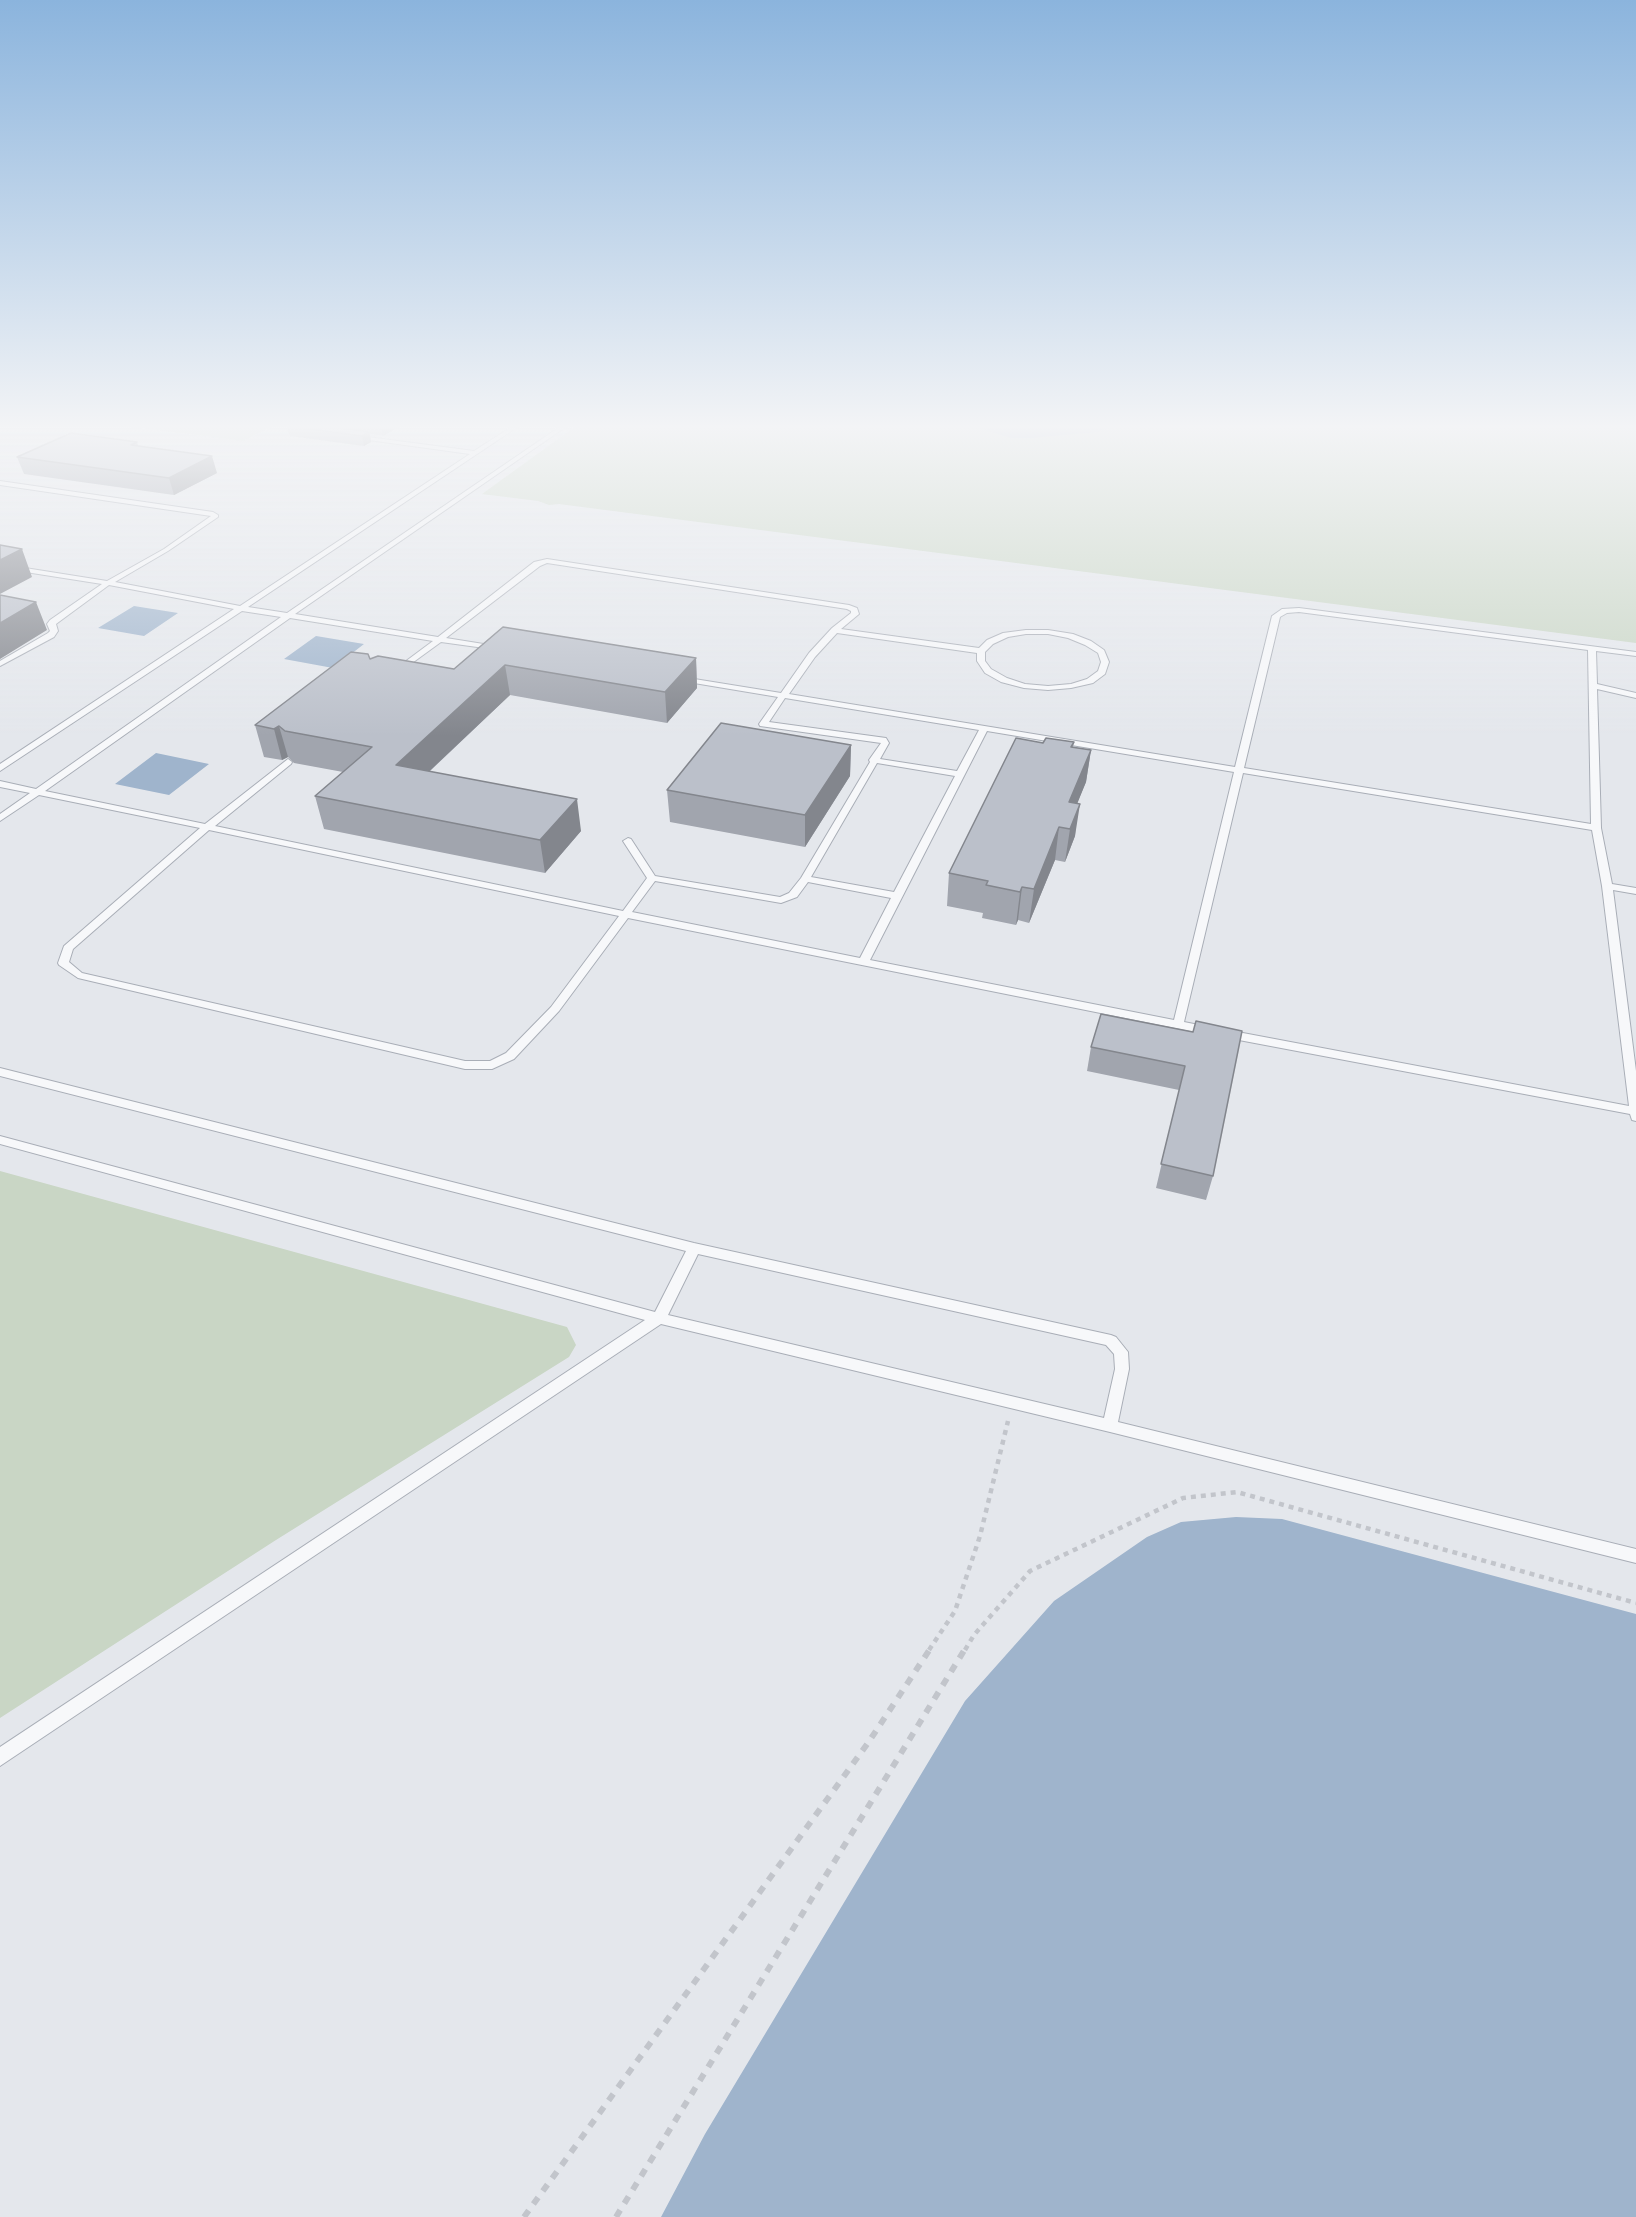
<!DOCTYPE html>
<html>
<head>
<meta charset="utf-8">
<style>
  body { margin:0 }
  canvas { display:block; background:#e4e7ec }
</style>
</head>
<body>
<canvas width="1636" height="2217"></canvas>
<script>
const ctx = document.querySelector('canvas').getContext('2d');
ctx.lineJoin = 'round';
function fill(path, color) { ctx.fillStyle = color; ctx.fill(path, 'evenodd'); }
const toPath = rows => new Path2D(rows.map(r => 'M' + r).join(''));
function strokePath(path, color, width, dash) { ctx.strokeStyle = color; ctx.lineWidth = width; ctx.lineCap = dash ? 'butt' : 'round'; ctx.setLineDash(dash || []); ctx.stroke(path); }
fill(toPath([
  [124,426,273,426,243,441],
  [576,426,1636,426,1636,643,559,504,549,505,538,501,482,494],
  [0,1171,567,1327,576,1345,569,1357,276,1540,0,1718]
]), '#c9d6c5');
fill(toPath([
  [972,426,1115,426,1097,432,1031,438,1011,438],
  [134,606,178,613,144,636,98,628],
  [316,636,364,644,333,668,284,659],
  [156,753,209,764,169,795,115,784],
  [1236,1517,1282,1519,1636,1614,1636,2217,661,2217,705,2134,965,1701,1054,1601,1147,1537,1181,1522]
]), '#9fb4cc');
const lane = toPath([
  [513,426,519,426,248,607,287,613,561,426,567,426,295,614,438,637,534,562,547,559,849,605,857,608,859,614,841,629,979,648,987,640,1003,633,1026,630,1048,630,1073,634,1091,641,1104,650,1109,662,1105,674,1093,683,1071,688,1048,690,1024,688,1001,682,985,673,977,661,977,653,837,633,815,657,789,694,1235,767,1272,616,1282,609,1299,608,1636,652,1636,656,1596,651,1597,684,1636,693,1636,698,1597,689,1601,828,1612,884,1636,888,1636,894,1613,890,1636,1071,1636,1121,1632,1120,1630,1114,1223,1037,1221,1034,1223,1031,1227,1030,1629,1106,1602,886,1592,830,1243,773,1184,1022,1214,1028,1216,1031,1214,1034,1210,1035,628,918,559,1011,514,1059,492,1069,465,1069,78,978,59,965,58,963,64,946,200,828,39,795,0,821,0,814,30,793,0,787,0,781,36,789,281,617,242,611,0,771,0,764,234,609,109,585,56,624,58,631,54,637,0,666,0,661,48,633,50,631,47,624,50,620,102,584,0,568,0,564,107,581,164,549,211,516,0,485,0,481,213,512,218,515,218,517,168,551,115,582,240,606,470,454,354,438,352,435,474,451,513,426],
  [547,563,847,609,851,611,851,613,832,628,809,653,781,693,682,677,678,679,682,681,778,697,759,724,760,726,881,743,869,760,870,762,801,878,789,893,780,897,655,876,631,839,628,838,623,841,647,878,623,911,215,826,291,764,292,762,288,759,205,824,45,791,290,618,433,641,394,670,394,674,397,674,441,642,499,650,500,648,496,646,446,638,540,566,547,563],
  [1299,612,1588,650,1591,824,1244,768,1280,617,1287,613,1299,612],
  [1026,634,1048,634,1068,638,1085,645,1098,653,1101,662,1098,671,1087,679,1071,684,1048,686,1025,684,1007,678,991,669,985,661,985,652,993,644,1008,637,1026,634],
  [785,698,979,730,957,771,880,759,889,743,886,738,769,722,785,698],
  [987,731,1234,772,1174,1020,870,960,987,731],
  [877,763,955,776,894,892,811,877,877,763],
  [209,830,619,916,551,1007,506,1053,490,1061,465,1061,82,973,69,962,73,949,209,830],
  [655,881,781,903,797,897,808,882,891,898,860,958,632,912,655,881],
  [0,1068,694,1243,1111,1335,1116,1337,1128,1352,1129,1369,1118,1422,1636,1549,1636,1563,1110,1432,661,1324,0,1766,0,1747,645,1320,0,1144,0,1136,655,1312,686,1251,0,1076,0,1068],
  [698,1254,1106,1345,1114,1354,1115,1369,1104,1418,668,1315,698,1254]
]);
strokePath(lane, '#a9aeb7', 2);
strokePath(toPath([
  [929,1650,955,1611,980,1536,1008,1421],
  [965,1650,974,1635,1030,1571,1183,1498,1237,1492,1636,1603]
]), '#c2c5cb', 4.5, [5, 5]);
strokePath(toPath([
  [524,2217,868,1743,930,1649],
  [616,2217,965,1649]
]), '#c2c5cb', 6, [8, 8]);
fill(lane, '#f7f8fa');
fill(toPath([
  [287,426,400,426,383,436,370,434,371,442,364,446,290,436],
  [137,442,138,446,217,473,174,495,24,474,17,457],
  [503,627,696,658,697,688,667,723,510,695,430,771,581,831,545,873,324,829,315,796,343,772,294,763,288,757,282,760,264,757,255,725,370,659,454,669],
  [1074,742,1073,747,1091,750,1086,782,1077,803,1075,836,1065,862,1055,860,1029,923,1018,920,1016,925,982,918,983,913,947,906,949,873,1043,743],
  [851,745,850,776,805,847,670,822,667,790],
  [1193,1032,1213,1176,1206,1200,1156,1188,1179,1090,1087,1071,1091,1047]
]), '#a1a5ae');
fill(toPath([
  [381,426,400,426,383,436],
  [369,432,371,442,364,446,362,436],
  [212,456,217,473,174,495,169,478],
  [22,549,32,577,0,594,0,560],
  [36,602,47,630,0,659,0,623],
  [696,658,697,688,667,723,665,692],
  [505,665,510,695,403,796,396,765],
  [279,726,288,757,282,760,274,729],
  [851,745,850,776,805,847,805,815],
  [1091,750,1086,782,1067,829,1069,802],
  [577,799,581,831,545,873,540,840],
  [1080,804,1075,836,1065,862,1070,829],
  [1059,827,1055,860,1029,923,1034,889],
  [1022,887,1018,920,1016,925,1020,892]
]), '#83868d');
const building = toPath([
  [287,426,326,426,369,432,362,436,287,426],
  [71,433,137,442,131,445,212,456,169,478,17,457,71,433],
  [0,545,22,549,0,560,0,545],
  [0,595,36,602,0,623,0,595],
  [503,627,696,658,665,692,505,665,396,765,577,799,540,840,315,796,372,747,285,731,279,726,274,729,255,725,351,652,368,654,370,659,378,656,454,669,503,627],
  [721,723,851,745,805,815,667,790,721,723],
  [1016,738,1043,743,1046,738,1074,742,1071,747,1091,750,1069,802,1080,804,1070,829,1059,827,1034,889,1022,887,1020,892,986,885,988,881,949,873,1016,738],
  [1101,1014,1193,1032,1196,1021,1242,1031,1213,1176,1161,1164,1185,1066,1091,1047,1101,1014]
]);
fill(building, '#bbc0ca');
strokePath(building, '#83868d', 1.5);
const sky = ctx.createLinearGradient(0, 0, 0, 736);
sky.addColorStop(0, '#8bb4dd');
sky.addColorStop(0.58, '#f3f4f6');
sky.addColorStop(1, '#f3f4f600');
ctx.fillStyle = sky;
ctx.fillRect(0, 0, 1636, 736);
</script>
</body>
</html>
